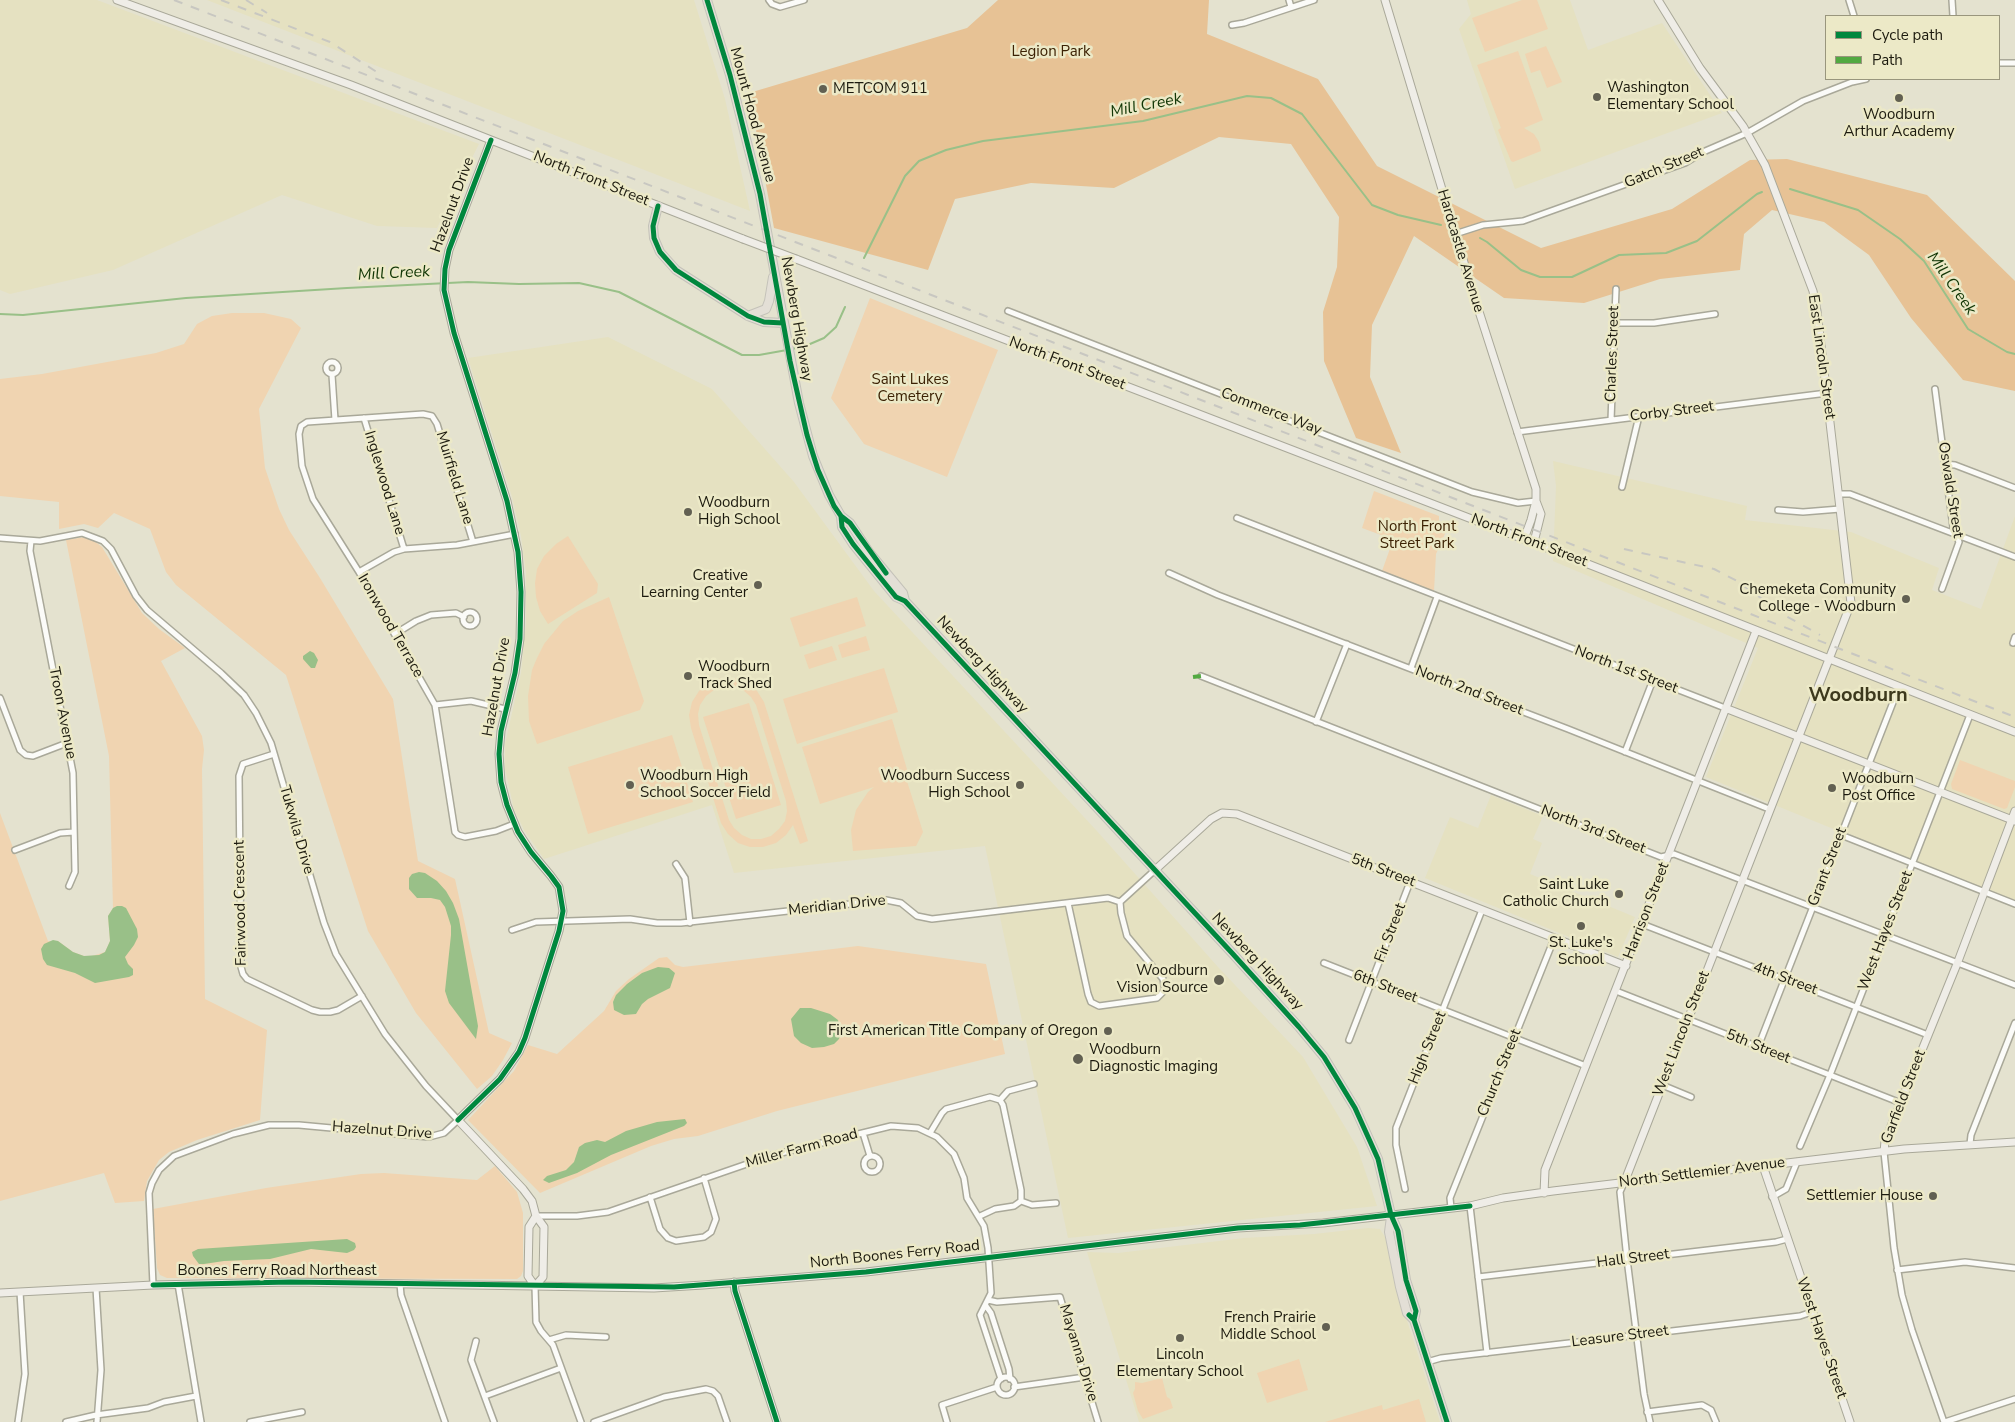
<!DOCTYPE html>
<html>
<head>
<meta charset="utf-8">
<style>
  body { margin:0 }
  #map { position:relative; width:2015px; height:1422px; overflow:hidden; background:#e4e2cf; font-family:"Nunito Sans",sans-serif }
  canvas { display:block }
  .legend { position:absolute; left:1825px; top:15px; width:175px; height:65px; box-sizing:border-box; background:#ece9c7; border:1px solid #99967d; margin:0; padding:6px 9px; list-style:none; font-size:15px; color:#1c1a0e }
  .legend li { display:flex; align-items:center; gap:10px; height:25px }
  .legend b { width:25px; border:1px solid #99967d }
</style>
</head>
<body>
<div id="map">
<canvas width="2015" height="1422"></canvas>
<ul class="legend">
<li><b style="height:6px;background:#00873e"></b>Cycle path</li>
<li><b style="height:6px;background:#52a941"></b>Path</li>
</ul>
</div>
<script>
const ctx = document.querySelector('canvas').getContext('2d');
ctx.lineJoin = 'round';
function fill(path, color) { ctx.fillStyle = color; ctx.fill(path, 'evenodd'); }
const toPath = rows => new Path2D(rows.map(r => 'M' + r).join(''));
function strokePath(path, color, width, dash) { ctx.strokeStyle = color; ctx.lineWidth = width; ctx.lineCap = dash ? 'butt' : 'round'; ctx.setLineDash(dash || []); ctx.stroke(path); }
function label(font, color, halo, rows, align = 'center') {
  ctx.font = font + ' "Nunito Sans",sans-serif'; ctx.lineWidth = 5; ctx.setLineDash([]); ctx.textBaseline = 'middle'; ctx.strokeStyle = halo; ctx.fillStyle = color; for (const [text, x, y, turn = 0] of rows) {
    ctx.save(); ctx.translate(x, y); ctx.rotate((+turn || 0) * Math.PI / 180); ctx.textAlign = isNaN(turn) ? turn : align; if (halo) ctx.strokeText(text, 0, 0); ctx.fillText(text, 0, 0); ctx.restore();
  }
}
fill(toPath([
  [0,0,97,0,479,144,437,228,377,226,282,195,113,270,10,294,0,290],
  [207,0,694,0,725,99,750,211],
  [1467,0,1570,0,1588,50,1662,23,1722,113,1515,189,1459,29,1471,14],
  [608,337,712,389,794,482,874,591,1096,830,1218,967,1303,1057,1357,1147,1377,1206,1068,1238,985,846,734,873,712,805,544,859,524,830,514,809,505,769,505,744,521,673,526,624,526,573,521,536,512,497,468,358],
  [1553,461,1747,506,1745,520,1851,532,1939,568,1932,590,1981,609,2015,516,2015,903,1706,777,1758,648,1553,561,1556,486],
  [1491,795,1543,816,1533,839,1542,843,1530,874,1635,917,1618,957,1425,878,1450,817,1478,828],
  [1368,1228,1380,1229,1388,1242,1397,1290,1440,1422,1139,1422,1087,1252,1118,1253,1244,1238,1314,1234]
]), '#e5e1c1');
fill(toPath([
  [1522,0,1537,0,1548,29,1485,52,1472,18],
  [1546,46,1562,82,1547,88,1540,70,1531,73,1525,54],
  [1518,51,1543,120,1524,128,1534,134,1539,142,1541,151,1513,162,1511,161,1498,130,1501,128,1477,65],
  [870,298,998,350,947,477,864,444,831,398],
  [232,313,264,313,291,319,301,328,259,409,265,468,279,509,289,530,320,578,393,699,418,861,455,879,489,1033,512,1043,503,1060,492,1076,477,1089,416,1013,368,931,286,675,176,585,166,572,150,529,114,513,98,528,84,524,59,529,59,502,0,496,0,379,42,374,156,353,184,344,197,324,212,316],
  [1374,491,1439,516,1439,523,1448,527,1436,554,1434,591,1382,571,1392,543,1381,535,1362,528],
  [568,536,598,584,597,593,548,624,540,611,536,597,535,583,537,569,544,556,556,544],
  [85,537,93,540,102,547,142,613,159,629,185,648,161,661,202,736,204,750,202,769,205,999,267,1030,260,1120,197,1140,169,1152,159,1160,147,1181,144,1201,115,1203,104,1173,0,1201,0,813,48,941,58,941,73,952,84,956,92,956,105,952,110,941,108,916,113,908,109,756,66,540],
  [609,597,644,701,640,710,537,744,529,721,528,696,532,670,537,658,544,644,563,621,578,611],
  [857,597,866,626,800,647,790,618],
  [866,636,870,650,842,658,838,645],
  [832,646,837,660,809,669,804,655],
  [884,668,898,712,797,744,783,699],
  [721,678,735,678,747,682,757,691,764,702,808,841,800,844,793,825,786,835,776,843,763,847,750,847,738,843,728,834,721,823,691,728,689,715,692,702,699,691,709,682],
  [723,686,734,687,743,690,751,697,756,705,786,801,787,811,785,821,779,829,771,836,761,839,751,839,742,835,734,828,729,820,699,725,698,714,700,705,706,696,714,690],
  [749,703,781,805,736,819,703,717],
  [892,719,909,776,906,778,923,832,916,846,853,851,851,830,856,810,868,792,874,787,820,804,802,747],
  [672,735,693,802,588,834,568,767],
  [1960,760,2015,781,2015,787,2007,808,2004,809,1952,789,1951,784],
  [858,946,986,964,1005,1054,777,1111,698,1136,674,1139,651,1146,540,1193,468,1120,514,1071,528,1045,557,1054,604,1011,616,991,629,979,659,958,667,957,675,965,683,967],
  [495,1166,517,1192,523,1213,523,1271,521,1276,517,1279,167,1278,160,1275,157,1268,153,1209,266,1188,361,1174,384,1173,477,1180],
  [1299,1359,1308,1390,1267,1403,1257,1373],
  [1162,1378,1167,1397,1170,1399,1173,1408,1143,1419,1138,1411,1133,1393,1135,1389,1135,1382,1142,1383],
  [1419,1399,1426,1422,1325,1422,1382,1405,1383,1410]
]), '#f0d4b1');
fill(toPath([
  [998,0,1209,0,1207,34,1318,79,1377,166,1541,248,1672,209,1750,160,1787,159,1927,195,2015,281,2015,391,1963,380,1911,318,1869,255,1824,222,1772,210,1744,234,1740,270,1660,279,1584,303,1504,298,1414,236,1372,325,1370,377,1401,453,1356,438,1324,361,1323,312,1337,267,1339,217,1291,144,1219,137,1114,188,1031,183,955,199,928,270,774,228,749,93,967,28]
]), '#e7c295');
fill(toPath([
  [310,651,314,653,318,660,315,668,311,668,303,659,303,656],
  [419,872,425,873,437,881,446,891,453,903,459,919,478,1026,476,1039,449,1003,445,991,451,935,451,926,445,907,440,900,431,898,417,898,409,889,409,878,412,874],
  [117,906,122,906,126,908,137,929,138,937,134,945,125,957,128,964,133,969,133,975,129,977,95,983,75,973,47,965,43,959,41,949,44,944,53,940,58,941,73,952,84,956,99,955,105,952,110,941,108,916,113,908],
  [658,967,669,968,675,973,670,988,648,999,642,1004,636,1014,624,1015,614,1010,613,1002,616,995,627,984,642,973],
  [800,1008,811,1008,830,1014,838,1020,841,1033,839,1039,834,1044,824,1047,812,1048,801,1043,794,1036,791,1019],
  [685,1119,687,1123,684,1126,611,1155,577,1173,549,1183,543,1180,547,1176,566,1170,574,1162,579,1147,585,1143,597,1140,605,1142,626,1131,657,1122],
  [347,1239,355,1243,356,1247,354,1250,347,1253,311,1249,270,1259,224,1261,204,1264,199,1264,193,1256,192,1252,198,1249]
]), '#99c088');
strokePath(toPath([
  [1790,189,1858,210,1900,239,1924,261,1968,329,2007,352,2015,354],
  [1480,238,1487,242,1521,270,1540,277,1572,277,1619,255,1666,253,1697,241,1757,194,1762,192],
  [864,258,905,176,919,161,946,150,983,141,1143,121,1247,96,1271,98,1302,114,1372,205,1398,215,1441,225],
  [0,314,23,315,186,298,347,288,468,282,519,284,579,283,619,292,742,355,759,355,787,350],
  [791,349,803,347,824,338,836,327,845,307]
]), '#99c088', 2);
const street = toPath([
  [769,0,772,4,780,7,804,0],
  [1289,0,1291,7],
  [1849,0,1854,16],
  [1952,0,1953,16],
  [1232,25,1244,23,1314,0],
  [1999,63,2015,63],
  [1455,234,1483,225,1523,221,1685,163,1703,152,1747,133,1803,101,1852,82,1866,79],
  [1008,311,1472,492,1518,503,1536,501],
  [1614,323,1654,323,1715,314],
  '326 368a6 6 0 1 1 12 0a6 6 0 1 1-12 0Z',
  [332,375,335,420],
  [1935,389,1953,527,1959,542,1942,589],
  [364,418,404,549],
  [1611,420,1616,289],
  [1517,432,1827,393],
  [1945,464,1955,465,2015,488],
  [1622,487,1639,416],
  [1839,494,1850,494,2015,557],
  [1778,510,1803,512,1840,509],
  [1237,518,1725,708],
  [0,538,40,541,82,533,103,541,111,549,136,596,147,610,221,673,244,695,256,713,271,743,324,923,336,954,385,1034,426,1086,458,1120,444,1133,429,1137,299,1125,269,1125,233,1134,174,1156,159,1170,152,1183,149,1193,153,1285],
  [31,541,30,551,73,773,75,872,69,886],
  [473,542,437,424,432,416,423,414,307,422,301,426,299,434,302,466,313,499,359,572,435,705,455,832,458,835,465,837,496,831,514,824],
  [359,572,394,552,404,549,457,545,515,534],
  [1169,573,1218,595,1568,729,1769,809],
  '463 619a7 7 0 1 1 14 0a7 7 0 1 1-14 0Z',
  [395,634,416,621,431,615,456,613,464,617],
  [2013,643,2015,637],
  [1411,668,1437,597],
  [1201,676,1661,857,1674,854,2015,985],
  [0,698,20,750,26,755,33,756,67,743],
  [435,705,471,701,505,709],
  [1316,722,1347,644],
  [1625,752,1653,680],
  [274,754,243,764,239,776,241,967,243,974,247,979,312,1010,320,1012,330,1012,338,1010,362,996],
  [1841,835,2015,904],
  [15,850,60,833,74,832],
  [676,864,685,878,690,923],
  [1068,903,1088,994,1091,1002,1099,1006,1157,998,1165,990,1163,979,1127,936,1121,913,1120,902],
  [1642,924,1928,1035],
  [512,930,536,922,630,919,657,923,681,923,886,900,901,903,917,916,932,919,1108,898,1120,902,1155,870],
  [1324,963,1586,1066],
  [1616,991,1901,1103],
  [1349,1040,1410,882],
  [1758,1047,1899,687],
  [1662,1085,1691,1097],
  [1000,1100,1003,1105,1021,1190,1021,1201],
  [863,1133,870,1156],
  [930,1133,942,1113,946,1109,990,1097,1000,1100,1008,1091,1034,1084],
  [1970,1144,1971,1135,2015,1023],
  [1800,1146,1830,1075,1970,715],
  [1884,1152,1894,1248,1902,1295,1912,1330,1944,1422],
  '864 1164a8 8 0 1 1 16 0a8 8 0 1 1-16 0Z',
  [1624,1183,1620,1192,1627,1259,1644,1394,1650,1422],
  [1405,1189,1396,1145,1396,1128,1482,910],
  [650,1197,660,1229,668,1238,676,1241,704,1237,711,1232,716,1219,704,1178],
  [1772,1197,1786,1189,1797,1162],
  [1021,1201,1032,1205,1056,1203],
  [1470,1206,1487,1353],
  [1451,1208,1450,1198,1554,939],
  [536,1216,577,1216,608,1212,773,1155,891,1126,918,1128,937,1137,954,1154,964,1178,967,1198,984,1226,988,1248,991,1293,980,1315,1001,1379],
  [980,1216,995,1209,1014,1206,1021,1201],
  [1897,1270,1965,1262,2015,1268],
  [1478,1277,1776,1242,1787,1239],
  [178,1284,201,1422],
  [400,1284,401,1295,445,1422],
  [535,1286,536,1322,541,1331,553,1345,581,1422],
  [96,1288,101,1370,97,1422],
  [988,1300,997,1302,1060,1297,1098,1422],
  [986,1306,991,1313,1009,1369,1010,1379],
  [549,1340,566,1335,606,1337],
  [476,1341,471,1360,494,1422],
  [1427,1362,1441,1358,1800,1316,1812,1312],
  '997 1386a9 9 0 1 1 18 0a9 9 0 1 1-18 0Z',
  [1014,1387,1085,1377],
  [485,1396,561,1368],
  [1647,1412,1702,1405,1711,1410,1716,1422],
  [18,1422,25,1374,20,1292],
  [66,1422,96,1415,148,1408,164,1402,196,1396],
  [250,1422,302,1412],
  [594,1422,664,1397,706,1389,713,1391,718,1396,727,1422],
  [947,1422,942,1405,997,1387],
  [1945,1422,2015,1399]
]);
const secondary = toPath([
  [117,0,351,85,743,239],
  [1385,0,1475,299,1536,489,1536,501,1531,520,1524,539],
  [491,140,449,250,445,269,444,290,454,333,507,501,518,552,521,592,520,639,515,673,501,731,499,754,501,782,507,805,518,832,531,852,551,876,559,887,563,911,559,931,525,1038,519,1052,500,1079,458,1120,523,1189,532,1201,536,1216,544,1227,543,1277,535,1286,528,1276,529,1227,536,1216],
  [796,259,1560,553,2015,732],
  [1534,542,1541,514,1536,501],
  [1725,708,2015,821],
  [1155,870,1211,819,1222,813,1237,814,1626,966],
  [1884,1152,1885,1141,1957,964,2015,811],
  [1763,1166,1850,1422],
  [1624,1183,1851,603,1817,311,1813,291,1765,165,1743,126,1700,68,1658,0],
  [1544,1193,1545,1170,1756,631],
  [734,1282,735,1291,777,1422],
  [0,1293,153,1285,290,1282,654,1288,703,1285,866,1272,1238,1228,1323,1223,1470,1206,1503,1198,1553,1191,1904,1149,2015,1142]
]);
const primary = toPath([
  [707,0,730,75,760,194,799,403,813,456,829,495,841,516,850,523,869,552,903,593,905,601],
  [658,206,653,226,654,238,660,252,676,270,748,316,764,322,783,323],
  [748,316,766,309,769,301,773,277],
  [841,516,842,527,853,544,896,597,905,601,1232,953,1299,1027,1324,1057,1355,1108,1378,1159,1391,1215,1398,1231,1406,1280,1416,1311,1414,1320],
  [1391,1217,1389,1232,1400,1287,1407,1313,1414,1320,1447,1422]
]);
strokePath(street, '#a9a899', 8);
strokePath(secondary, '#a9a899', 9);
strokePath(primary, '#c4c2b9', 10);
strokePath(street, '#fbfbf8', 5);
strokePath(secondary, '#efede7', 7);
strokePath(primary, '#e3dfd6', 8);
strokePath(toPath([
  [174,0,2015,717],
  [221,0,330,42,383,76],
  [246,0,267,13],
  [1624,549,1714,569,1737,581,1786,616,1820,635]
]), '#c8c7c1', 2, [9, 9]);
const secondaryBridge = toPath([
  [743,239,796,259]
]);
strokePath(secondaryBridge, '#a9a899', 9, []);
strokePath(secondaryBridge, '#efede7', 7);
strokePath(toPath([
  [1193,677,1201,676]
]), '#52a941', 4, [8, 4]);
strokePath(toPath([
  [707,0,730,75,760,194,790,361,807,435,818,470,834,506,841,516,850,523,886,573],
  [658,206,653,226,654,238,660,252,676,270,748,316,764,322,783,323],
  [841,516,842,527,853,544,896,597,905,601,1232,953,1299,1027,1324,1057,1355,1108,1378,1159,1391,1215,1398,1231,1406,1280,1416,1311,1414,1320],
  [458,1120,500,1079,519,1052,525,1038,559,931,563,911,559,887,551,876,531,852,518,832,507,805,501,782,499,754,501,731,515,673,520,639,521,592,518,552,507,501,454,333,444,290,445,269,449,250,491,140],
  [734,1282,735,1291,777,1422],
  [153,1285,290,1282,674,1287,866,1272,1238,1228,1300,1225,1470,1206],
  [1409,1315,1414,1320,1447,1422]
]), '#00873e', 5);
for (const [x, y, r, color] of [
  [823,89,5,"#626052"],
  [1597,97,5,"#626052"],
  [1899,98,5,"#626052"],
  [688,512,5,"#626052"],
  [758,585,5,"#626052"],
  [1906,599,5,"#626052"],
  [688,676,5,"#626052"],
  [630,785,5,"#626052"],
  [1020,785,5,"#626052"],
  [1832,788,5,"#626052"],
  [1619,894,5,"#626052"],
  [1581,926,5,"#626052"],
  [1219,980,6,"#626052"],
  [1108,1031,5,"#626052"],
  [1078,1059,6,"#626052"],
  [1933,1196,5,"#626052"],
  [1326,1327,5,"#626052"],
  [1180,1338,5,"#626052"]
]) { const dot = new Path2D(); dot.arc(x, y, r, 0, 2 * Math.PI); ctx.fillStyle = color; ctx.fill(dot); strokePath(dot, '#ece9c7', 2); }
label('15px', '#3c2204', '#ece9c7', [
  ["Legion Park",1051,52],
  ["Saint Lukes",910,380],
  ["Cemetery",910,397],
  ["North Front",1417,527],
  ["Street Park",1417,544]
]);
label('15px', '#1c1a0e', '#ece9c7', [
  ["Washington",1607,88,"left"],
  ["Elementary School",1607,105,"left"],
  ["METCOM 911",833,89,"left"],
  ["Woodburn",1899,115,"center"],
  ["Arthur Academy",1899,132,"center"],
  ["Woodburn",698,503,"left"],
  ["High School",698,520,"left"],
  ["Creative",748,576],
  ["Learning Center",748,593],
  ["Chemeketa Community",1896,590],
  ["College - Woodburn",1896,607],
  ["Woodburn",698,667,"left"],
  ["Track Shed",698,684,"left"],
  ["Woodburn High",640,776,"left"],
  ["School Soccer Field",640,793,"left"],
  ["Woodburn Success",1010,776],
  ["High School",1010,793],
  ["Woodburn",1842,779,"left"],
  ["Post Office",1842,796,"left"],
  ["Saint Luke",1609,885],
  ["Catholic Church",1609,902],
  ["St. Luke's",1581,943,"center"],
  ["School",1581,960,"center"],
  ["Woodburn",1208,971],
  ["Vision Source",1208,988],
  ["First American Title Company of Oregon",1098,1031],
  ["Woodburn",1089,1050,"left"],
  ["Diagnostic Imaging",1089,1067,"left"],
  ["Settlemier House",1923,1196],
  ["French Prairie",1316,1318],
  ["Middle School",1316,1335],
  ["Lincoln",1180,1355,"center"],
  ["Elementary School",1180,1372,"center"]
], 'right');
label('15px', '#1c1a0e', '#ece9c7', [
  ["Mount Hood Avenue",752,115,75],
  ["Gatch Street",1664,168,-23],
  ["North Front Street",591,179,22],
  ["Hazelnut Drive",453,205,-70],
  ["Hardcastle Avenue",1460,251,73],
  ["Newberg Highway",796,319,80],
  ["Charles Street",1613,354,-88],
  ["East Lincoln Street",1821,357,82],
  ["North Front Street",1067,364,21],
  ["Commerce Way",1271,412,21],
  ["Corby Street",1672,412,-7],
  ["Muirfield Lane",454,478,73],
  ["Inglewood Lane",384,483,73],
  ["Oswald Street",1950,490,81],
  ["North Front Street",1529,541,21],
  ["Ironwood Terrace",390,626,60],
  ["Newberg Highway",982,665,47],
  ["North 1st Street",1626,670,21],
  ["Hazelnut Drive",497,687,-80],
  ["North 2nd Street",1469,691,21],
  ["Troon Avenue",62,713,79],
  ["Tukwila Drive",296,830,74],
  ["North 3rd Street",1593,830,21],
  ["Grant Street",1828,867,-69],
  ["5th Street",1383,871,21],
  ["Fairwood Crescent",241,903,-91],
  ["Meridian Drive",837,906,-6],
  ["Harrison Street",1647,911,-69],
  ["West Hayes Street",1886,931,-69],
  ["Fir Street",1391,933,-69],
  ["Newberg Highway",1257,962,47],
  ["4th Street",1785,979,21],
  ["6th Street",1385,987,21],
  ["West Lincoln Street",1682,1034,-69],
  ["5th Street",1758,1047,22],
  ["High Street",1428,1048,-68],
  ["Church Street",1500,1073,-68],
  ["Garfield Street",1904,1097,-69],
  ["Hazelnut Drive",382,1131,4],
  ["Miller Farm Road",802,1149,-15],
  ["North Settlemier Avenue",1702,1173,-7],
  ["North Boones Ferry Road",895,1255,-6],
  ["Hall Street",1633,1259,-7],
  ["Boones Ferry Road Northeast",277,1271],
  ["Leasure Street",1620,1337,-7],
  ["West Hayes Street",1821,1338,71],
  ["Mayanna Drive",1078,1353,73]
]);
label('italic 16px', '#123706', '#ece9c7', [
  ["Mill Creek",1146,106,-11],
  ["Mill Creek",394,274,-3],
  ["Mill Creek",1951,284,55]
]);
label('bold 20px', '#3d391d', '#ece9c7', [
  ["Woodburn",1858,696]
]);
</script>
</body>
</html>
